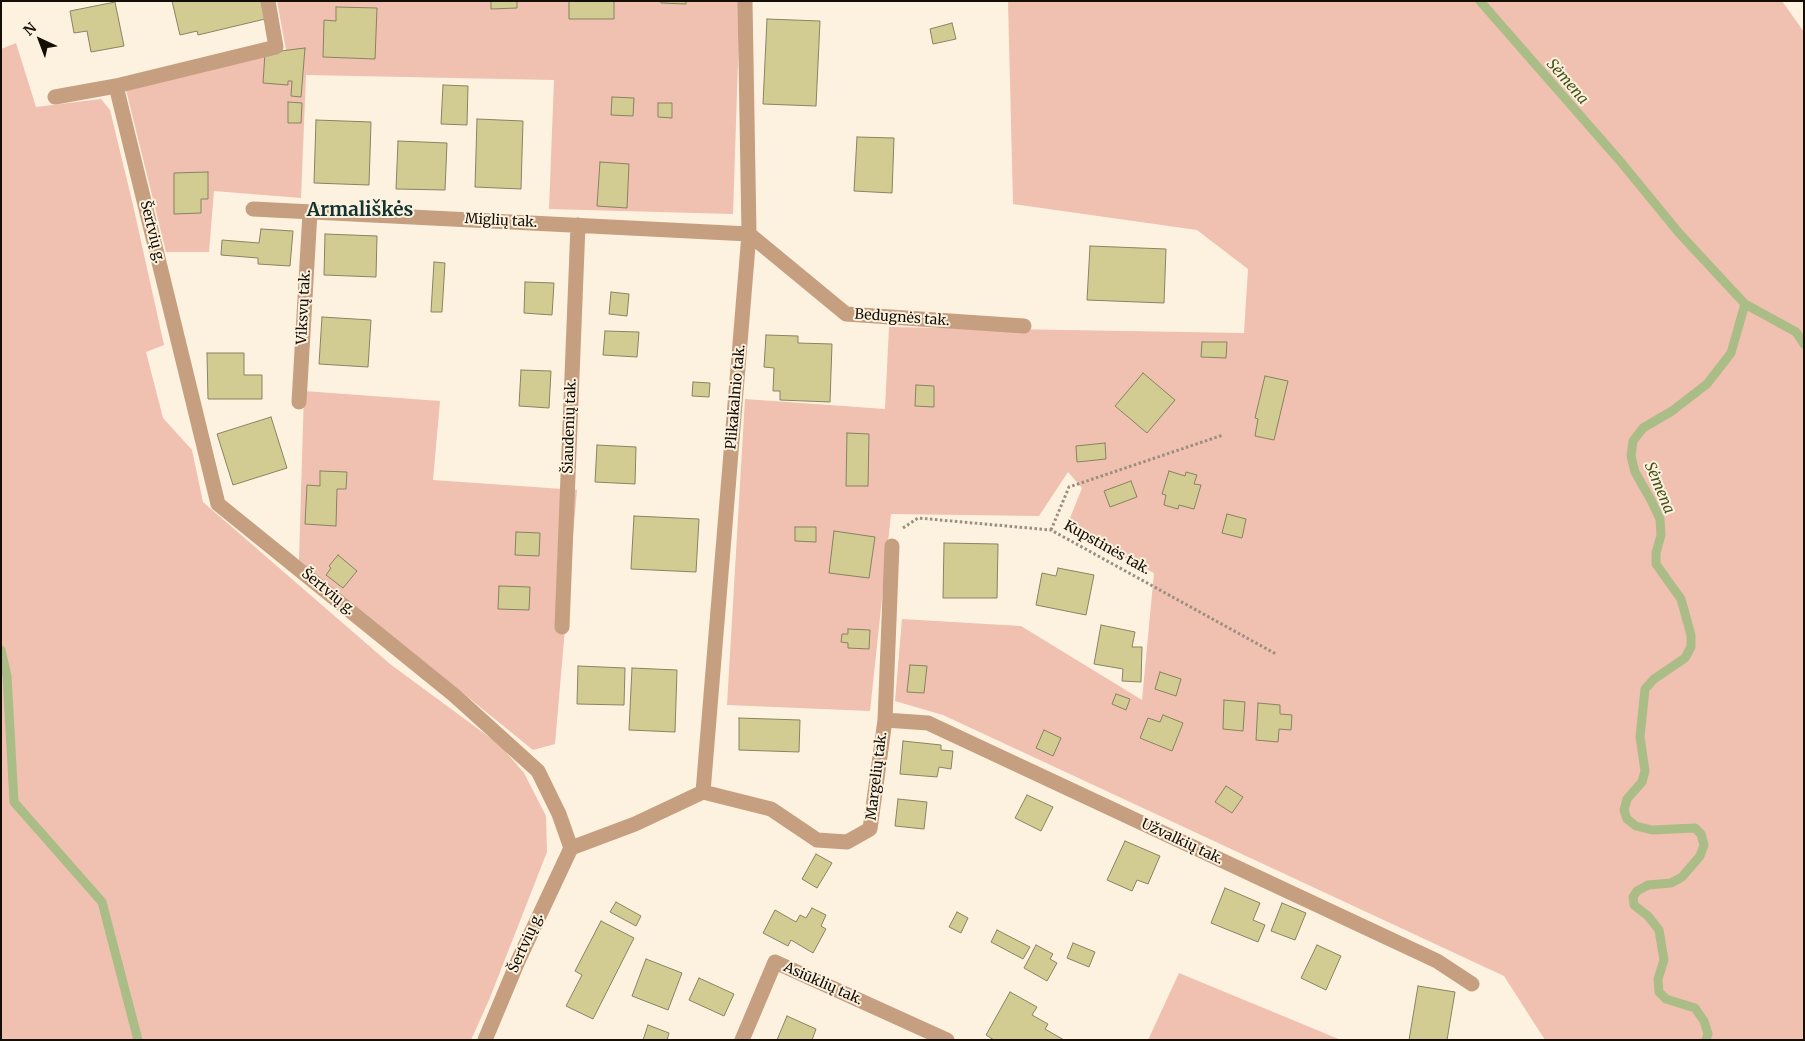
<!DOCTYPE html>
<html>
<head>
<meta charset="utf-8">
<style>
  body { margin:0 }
  #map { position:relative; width:1805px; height:1041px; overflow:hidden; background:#fdf2df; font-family:Merriweather,serif }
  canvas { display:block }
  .frame { position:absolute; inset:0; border:2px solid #140e04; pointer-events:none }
  .north { position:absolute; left:15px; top:15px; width:50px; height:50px; -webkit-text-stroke:4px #fdf2df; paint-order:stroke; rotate:317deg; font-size:14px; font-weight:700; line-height:20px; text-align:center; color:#140e04 }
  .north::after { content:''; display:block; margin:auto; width:18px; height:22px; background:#140e04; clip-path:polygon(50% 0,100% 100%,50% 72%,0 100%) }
</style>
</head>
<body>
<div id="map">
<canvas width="1805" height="1041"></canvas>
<div class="frame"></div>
<div class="north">N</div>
</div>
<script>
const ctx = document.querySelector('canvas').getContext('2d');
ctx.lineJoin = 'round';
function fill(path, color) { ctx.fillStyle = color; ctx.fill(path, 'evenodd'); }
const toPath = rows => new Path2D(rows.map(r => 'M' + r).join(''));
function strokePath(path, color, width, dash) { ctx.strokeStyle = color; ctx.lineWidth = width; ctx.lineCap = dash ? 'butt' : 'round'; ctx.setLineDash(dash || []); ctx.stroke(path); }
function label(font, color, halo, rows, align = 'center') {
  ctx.font = font + ' Merriweather,serif'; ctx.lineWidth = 4; ctx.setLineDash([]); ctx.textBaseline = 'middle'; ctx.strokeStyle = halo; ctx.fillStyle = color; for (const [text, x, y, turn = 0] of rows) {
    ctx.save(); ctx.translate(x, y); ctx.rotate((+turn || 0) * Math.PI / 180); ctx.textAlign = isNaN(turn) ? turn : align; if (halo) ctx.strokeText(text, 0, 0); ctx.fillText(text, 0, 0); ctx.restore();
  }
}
fill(toPath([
  [277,1,740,1,733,214,549,209,554,80,306,75,301,198,214,191,209,252,166,252,126,90,286,50],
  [1008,1,1782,1,1804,32,1804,1040,1545,1040,1504,976,943,715,895,701,902,619,1021,626,1142,700,1154,573,1066,528,1082,488,1068,472,1039,516,891,514,870,711,727,705,745,399,885,409,889,327,1244,333,1248,269,1197,230,1013,204],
  [16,43,36,107,101,99,110,110,133,205,164,345,146,352,163,418,192,450,203,502,390,664,500,745,524,773,546,816,547,852,489,1000,471,1040,1,1040,1,49],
  [304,391,440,401,433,480,577,490,555,744,533,750,299,560],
  [1179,973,1341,1040,1148,1040]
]), '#f0c0b0');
strokePath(toPath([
  [1480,1,1620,161,1679,233,1745,304,1731,353,1707,384,1672,411,1643,428,1633,441,1631,456,1635,472,1651,500,1660,519,1661,535,1656,553,1656,564,1681,599,1691,635,1691,647,1685,658,1654,679,1645,689,1640,737,1645,771,1642,782,1627,799,1624,810,1627,819,1636,826,1652,830,1695,828,1701,834,1704,845,1700,856,1682,877,1671,883,1648,885,1637,891,1633,897,1634,905,1648,916,1659,930,1664,960,1658,979,1659,992,1666,999,1695,1008,1704,1021,1708,1034,1706,1040],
  [1745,304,1796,332,1804,344],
  [1,650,7,676,14,802,102,902,138,1040]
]), '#abbd86', 9);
const building = toPath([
  [172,1,261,1,265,19,198,35,197,31,180,35,172,1],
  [491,1,517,1,517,8,491,9,491,1],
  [569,1,614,1,614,19,569,19,569,1],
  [661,1,686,1,686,4,661,3,661,1],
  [115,2,124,46,91,52,87,31,74,33,70,11,115,2],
  [336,7,377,8,375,59,323,57,324,20,336,21,336,7],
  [767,19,820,21,816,106,763,104,767,19],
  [952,23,956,39,933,44,930,29,952,23],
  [305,48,301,97,291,96,292,81,288,81,288,85,263,83,265,53,305,48],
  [443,85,468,86,467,125,441,124,443,85],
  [612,97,634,98,633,116,611,115,612,97],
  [288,102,302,103,301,123,288,123,288,102],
  [658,103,672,103,672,118,658,117,658,103],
  [477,119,523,121,521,189,475,187,477,119],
  [316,120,371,122,369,185,314,183,316,120],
  [857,137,894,138,892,193,854,191,857,137],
  [398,141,447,143,445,190,396,189,398,141],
  [600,162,629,164,627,208,597,206,600,162],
  [208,172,208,199,201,199,201,213,174,214,174,173,208,172],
  [261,229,293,231,290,266,258,264,258,258,221,255,222,240,259,243,261,229],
  [325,234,377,236,376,277,324,275,325,234],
  [1090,246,1166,249,1164,303,1087,300,1090,246],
  [434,262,445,263,442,312,431,312,434,262],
  [525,282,554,283,552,315,524,313,525,282],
  [611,292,629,294,627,316,609,314,611,292],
  [322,317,371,320,368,367,319,364,322,317],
  [605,331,639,332,637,357,603,355,605,331],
  [766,335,798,336,798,343,832,344,830,402,780,400,780,391,773,391,774,368,764,367,766,335],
  [1202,342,1227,342,1226,358,1201,357,1202,342],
  [207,353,244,353,244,375,262,375,262,399,208,399,207,353],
  [521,370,551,371,549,408,519,406,521,370],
  [1143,373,1175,400,1147,433,1115,406,1143,373],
  [1265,376,1288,381,1274,440,1255,436,1258,419,1255,418,1265,376],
  [693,382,710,383,709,397,692,396,693,382],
  [916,385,934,386,934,407,915,406,916,385],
  [271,417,287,468,233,485,217,434,271,417],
  [847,433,869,434,868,486,846,486,847,433],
  [1105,443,1106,459,1077,462,1076,446,1105,443],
  [597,445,636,447,635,484,595,482,597,445],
  [320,471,347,472,346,489,337,489,336,526,305,524,307,485,320,486,320,471],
  [1169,471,1185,476,1186,472,1197,475,1194,484,1201,485,1194,509,1179,505,1178,509,1164,505,1166,495,1162,494,1169,471],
  [1131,481,1137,497,1110,507,1104,491,1131,481],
  [1227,514,1246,519,1242,538,1222,533,1227,514],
  [634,516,699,519,696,572,631,569,634,516],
  [795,527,816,527,816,542,795,541,795,527],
  [834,531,875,537,869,578,829,573,834,531],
  [516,532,540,533,539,556,515,555,516,532],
  [944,543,998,544,997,598,943,598,944,543],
  [338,555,357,571,343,588,326,575,331,568,329,566,338,555],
  [1058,568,1094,575,1086,615,1036,605,1042,573,1056,576,1058,568],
  [499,586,530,587,529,610,498,609,499,586],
  [1101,625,1135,632,1132,647,1142,647,1141,682,1122,681,1123,669,1094,664,1101,625],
  [848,629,870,630,869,649,848,648,848,643,841,642,842,634,848,634,848,629],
  [910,665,927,666,924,693,907,692,910,665],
  [578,666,625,668,624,705,577,704,578,666],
  [632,668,677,670,675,732,629,730,632,668],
  [1160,672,1181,679,1176,696,1155,689,1160,672],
  [1116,694,1130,699,1126,710,1112,704,1116,694],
  [1224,700,1245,702,1243,731,1223,729,1224,700],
  [1258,703,1280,705,1280,714,1292,715,1291,730,1279,729,1278,742,1256,740,1258,703],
  [1163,715,1183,723,1172,751,1140,738,1148,718,1160,722,1163,715],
  [739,718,800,720,799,752,739,750,739,718],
  [1044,730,1061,738,1053,756,1036,748,1044,730],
  [903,741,941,745,941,750,953,751,951,769,939,767,937,777,900,774,903,741],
  [1226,786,1243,797,1232,813,1215,802,1226,786],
  [1027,795,1053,807,1041,831,1015,818,1027,795],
  [898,799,927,802,924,829,895,826,898,799],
  [1125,841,1160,856,1148,884,1137,880,1132,891,1107,880,1125,841],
  [816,854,832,863,817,888,802,879,816,854],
  [1225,888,1260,903,1253,920,1265,925,1258,942,1211,923,1225,888],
  [616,902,641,916,636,926,610,912,616,902],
  [1282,903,1306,913,1295,940,1271,931,1282,903],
  [812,908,826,915,821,926,826,929,813,953,791,940,788,946,763,933,775,910,796,922,800,915,806,918,812,908],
  [957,912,968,918,961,933,949,927,957,912],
  [601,921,634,938,593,1019,566,1006,582,975,575,971,601,921],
  [997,930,1030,947,1023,959,991,942,997,930],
  [1073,943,1095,952,1089,967,1067,958,1073,943],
  [1036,945,1053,954,1050,959,1057,963,1047,981,1024,968,1036,945],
  [1317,945,1341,956,1326,990,1301,978,1317,945],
  [646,959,682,973,668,1010,632,996,646,959],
  [699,978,734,994,724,1016,689,1000,699,978],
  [1418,986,1455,992,1447,1040,1409,1040,1418,986],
  [1010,992,1037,1007,1032,1015,1048,1024,1045,1029,1064,1040,994,1040,986,1035,1010,992],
  [787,1016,816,1029,812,1040,777,1040,787,1016],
  [648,1025,669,1033,667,1040,643,1040,648,1025]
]);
fill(building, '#d3cc92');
strokePath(building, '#878363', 1);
strokePath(toPath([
  [903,528,918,518,1051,530,1276,654],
  [1051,530,1069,487,1223,435]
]), '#988f80', 3, [2.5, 2.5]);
strokePath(toPath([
  [116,86,218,504,454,695,538,771,559,814,571,848,518,961,485,1040],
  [55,97,116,86,276,47,268,1],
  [253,209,749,234,846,314,1024,326],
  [299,402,310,212],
  [562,627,578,225],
  [885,720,928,723,1437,961,1472,984],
  [703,792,749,234,745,1],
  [571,848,635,824,703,792,771,809,817,840,847,842,870,829,885,720,892,546],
  [742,1040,775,962,947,1040]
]), '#c59f80', 15);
label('14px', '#140e04', '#fdf2df', [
  ["Miglių tak.",501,221,3],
  ["Šertvių g.",152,232,76],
  ["Viksvų tak.",304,307,-87],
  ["Bedugnės tak.",902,318,4],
  ["Plikakalnio tak.",736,397,-85],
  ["Šiaudenių tak.",570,426,-88],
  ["Kupstinės tak.",1107,548,29],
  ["Šertvių g.",328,592,39],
  ["Margelių tak.",877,776,-83],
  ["Užvalkių tak.",1182,842,25],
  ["Šertvių g.",526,943,-66],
  ["Asiūklių tak.",823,984,24]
]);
label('italic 15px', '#445418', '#fdf2df', [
  ["Sėmena",1567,82,49],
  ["Sėmena",1659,488,67]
]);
label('bold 19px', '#123430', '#fdf2df', [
  ["Armališkės",360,211]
]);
</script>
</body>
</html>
